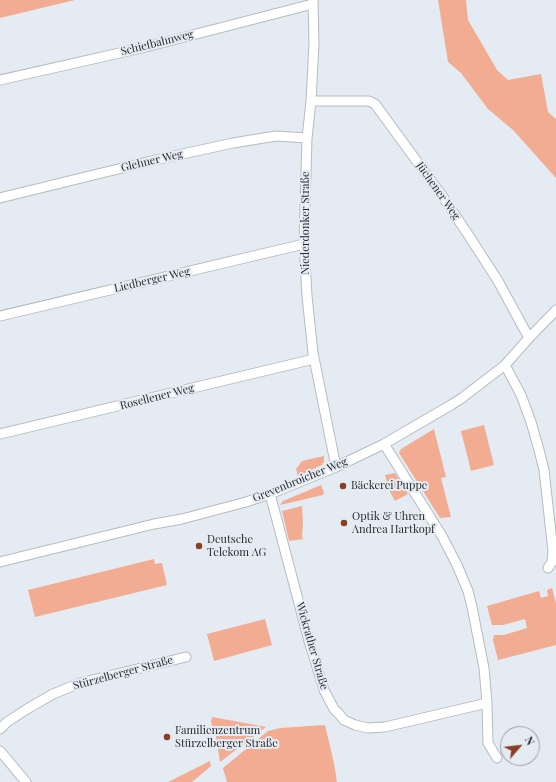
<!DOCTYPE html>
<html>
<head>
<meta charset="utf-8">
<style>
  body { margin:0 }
  #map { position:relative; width:556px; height:782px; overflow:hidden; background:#e5ebf2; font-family:"Playfair Display",serif }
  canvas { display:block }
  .north { position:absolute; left:500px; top:726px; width:40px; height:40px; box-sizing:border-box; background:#e5ebf2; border:1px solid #999ea3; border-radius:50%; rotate:62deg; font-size:11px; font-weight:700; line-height:16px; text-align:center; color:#272a2c }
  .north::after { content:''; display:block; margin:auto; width:14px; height:18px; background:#883f23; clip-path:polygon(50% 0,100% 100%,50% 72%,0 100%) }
</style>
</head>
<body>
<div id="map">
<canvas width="556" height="782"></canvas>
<div class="north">N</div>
</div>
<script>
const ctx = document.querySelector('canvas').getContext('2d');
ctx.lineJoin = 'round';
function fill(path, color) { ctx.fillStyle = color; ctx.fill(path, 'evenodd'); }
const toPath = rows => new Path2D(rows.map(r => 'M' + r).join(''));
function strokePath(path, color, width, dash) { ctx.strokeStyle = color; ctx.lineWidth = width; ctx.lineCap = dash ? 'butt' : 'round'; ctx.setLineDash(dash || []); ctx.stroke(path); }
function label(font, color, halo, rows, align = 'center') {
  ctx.font = font + ' "Playfair Display",serif'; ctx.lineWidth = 4; ctx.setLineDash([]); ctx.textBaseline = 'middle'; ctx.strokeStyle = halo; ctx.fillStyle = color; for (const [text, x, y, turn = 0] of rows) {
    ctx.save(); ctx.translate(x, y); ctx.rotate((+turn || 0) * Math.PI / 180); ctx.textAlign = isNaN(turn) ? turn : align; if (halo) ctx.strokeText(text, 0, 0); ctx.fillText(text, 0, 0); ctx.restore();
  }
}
fill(toPath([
  [0,0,75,0,0,18],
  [438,0,466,0,468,20,497,70,508,80,541,74,548,112,556,119,556,178,513,130,488,109,461,73,448,62],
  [484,425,494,465,471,471,461,431],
  [434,429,446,477,441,478,451,517,440,518,399,453,401,449],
  [324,456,324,462,322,465,298,476,296,469,302,461],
  [395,473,408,494,395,501,389,490,385,475],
  [321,485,324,493,323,495,280,505,283,501],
  [302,506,303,523,302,536,303,539,289,541,282,511],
  [154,559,155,564,162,563,167,585,35,617,28,590],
  [552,588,556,603,556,645,498,660,493,640,494,635,504,635,527,628,525,619,503,625,492,625,487,606,539,591,541,598,548,596,547,590],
  [265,619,272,645,214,661,207,634],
  [212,717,256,725,266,727,220,762,216,736,211,722],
  [325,725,334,763,337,782,227,782,223,768,268,731,280,728],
  [210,761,211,766,192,782,168,782]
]), '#f2ac92');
const minor = toPath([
  [313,0,314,44,311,101,307,138,304,241,307,296,313,353,336,467],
  [0,80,146,47,313,4],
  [311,101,369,101,375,104,443,197,471,239,498,281,529,338],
  [0,198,155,160,233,143,276,136,307,138],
  [0,316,304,244],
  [505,365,521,395,531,422,539,450,544,470,553,551,552,562,548,568],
  [0,434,314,359],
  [384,444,442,536,457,565,468,591,472,607,484,668,487,703,488,743,497,758],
  [270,494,309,641,324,690,334,709,339,714,344,720,355,725,368,728,385,727,487,703],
  [0,562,154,524,182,519,246,502,270,494,336,467,384,444,451,405,462,398,505,365,529,338,556,310],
  [0,729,7,722,27,709,53,694,80,683,186,657],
  [0,751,26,782]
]);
strokePath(minor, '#b5bbc1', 11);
strokePath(minor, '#fff', 9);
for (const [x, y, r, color] of [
  [343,486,4,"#883f23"],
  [344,523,4,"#883f23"],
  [199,546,4,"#883f23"],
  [167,737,4,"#883f23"]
]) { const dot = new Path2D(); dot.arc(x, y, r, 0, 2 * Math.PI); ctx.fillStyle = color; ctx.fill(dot); strokePath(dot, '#e5ebf2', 1.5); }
label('11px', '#272a2c', '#e5ebf2', [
  ["Schiefbahnweg",157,43,-14],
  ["Glehner Weg",152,161,-13],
  ["Jüchener Weg",438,191,55],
  ["Niederdonker Straße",306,223,-90],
  ["Liedberger Weg",152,280,-13],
  ["Rosellener Weg",157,397,-14],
  ["Grevenbroicher Weg",300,480,-22],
  ["Wickrather Straße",312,646,74],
  ["Stürzelberger Straße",123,673,-15]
]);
label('11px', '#272a2c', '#e5ebf2', [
  ["Bäckerei Puppe",351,486],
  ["Optik & Uhren",352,517],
  ["Andrea Hartkopf",352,530],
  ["Deutsche",207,540],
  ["Telekom AG",207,553],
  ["Familienzentrum",175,731],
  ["Stürzelberger Straße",175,744]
], 'left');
</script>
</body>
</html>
